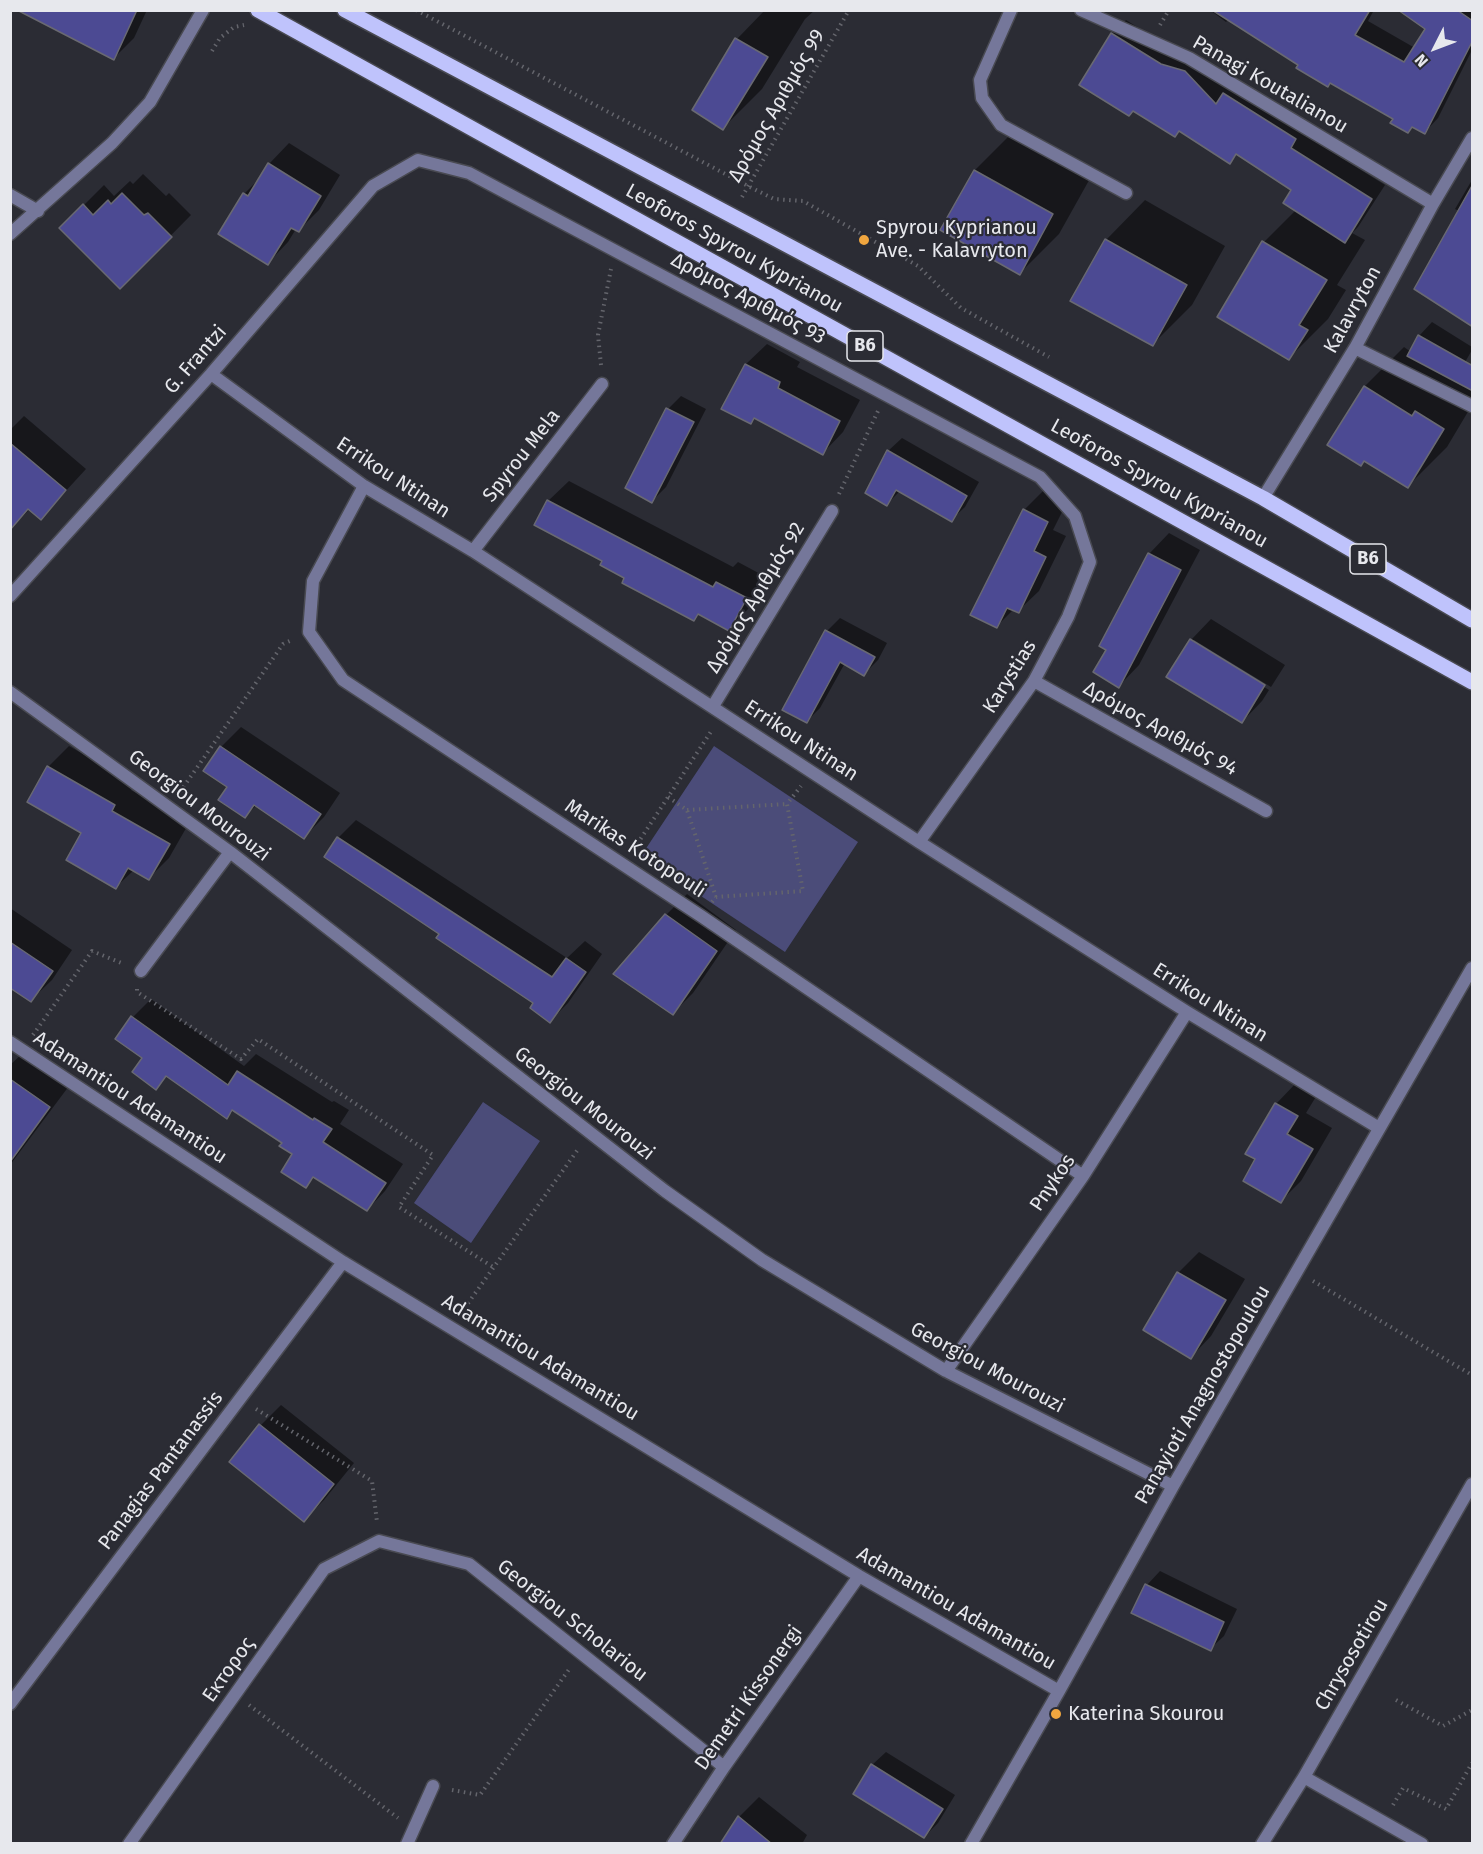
<!DOCTYPE html>
<html>
<head>
<meta charset="utf-8">
<style>
  body { margin:0 }
  #map { position:relative; width:1483px; height:1854px; overflow:hidden; background:#2b2c34; font-family:"Fira Sans",sans-serif }
  canvas { display:block }
  .frame { position:absolute; inset:0; border:12px solid #e7e8ed; pointer-events:none }
  .north { position:absolute; left:1405px; top:18px; width:60px; height:60px; -webkit-text-stroke:4px #2b2c34; paint-order:stroke; rotate:228deg; font-size:16px; font-weight:700; line-height:24px; text-align:center; color:#e7e8ed }
  .north::after { content:''; display:block; margin:auto; width:21px; height:27px; background:#e7e8ed; clip-path:polygon(50% 0,100% 100%,50% 72%,0 100%) }
</style>
</head>
<body>
<div id="map">
<canvas width="1483" height="1854"></canvas>
<div class="frame"></div>
<div class="north">N</div>
</div>
<script>
const ctx = document.querySelector('canvas').getContext('2d');
ctx.lineJoin = 'round';
function fill(path, color) { ctx.fillStyle = color; ctx.fill(path, 'evenodd'); }
const toPath = rows => new Path2D(rows.map(r => 'M' + r).join(''));
function strokePath(path, color, width, dash) { ctx.strokeStyle = color; ctx.lineWidth = width; ctx.lineCap = dash ? 'butt' : 'round'; ctx.setLineDash(dash || []); ctx.stroke(path); }
function label(font, color, halo, rows, align = 'center') {
  ctx.font = font + ' "Fira Sans",sans-serif'; ctx.lineWidth = 4.5; ctx.setLineDash([]); ctx.textBaseline = 'middle'; ctx.strokeStyle = halo; ctx.fillStyle = color; for (const [text, x, y, turn = 0] of rows) {
    ctx.save(); ctx.translate(x, y); ctx.rotate((+turn || 0) * Math.PI / 180); ctx.textAlign = isNaN(turn) ? turn : align; if (halo) ctx.strokeText(text, 0, 0); ctx.fillText(text, 0, 0); ctx.restore();
  }
}
fill(toPath([
  [714,746,858,842,785,952,641,856],
  [483,1102,540,1141,471,1243,414,1203]
]), '#4b4c79');
fill(toPath([
  [26,10,147,10,134,38,114,58],
  [765,10,815,10,805,19,762,89,723,128,694,110,737,39],
  [1210,10,1374,10,1368,21,1415,48,1427,28,1401,10,1472,10,1472,50,1438,118,1425,132,1395,118,1300,65,1229,19,1226,22],
  [1126,20,1175,51,1198,58,1228,90,1237,80,1308,125,1303,134,1385,185,1358,227,1352,233,1365,240,1337,285,1346,290,1328,319,1289,358,1264,242,1296,210,1293,189,1238,153,1230,162,1180,130,1081,84,1112,34],
  [1014,131,1092,175,1059,234,1020,273,975,170],
  [289,143,340,175,319,210,298,231,296,229,288,242,268,263,244,194,261,177,269,164],
  [143,174,166,196,169,193,191,215,120,287,61,228,104,185,114,196,130,181,133,184],
  [1472,180,1472,325,1459,211,1455,209],
  [1145,200,1225,246,1192,305,1153,344,1072,301,1106,240],
  [1432,322,1472,347,1472,350,1464,364,1472,384,1472,405,1447,447,1408,486,1365,460,1361,464,1365,386,1404,347,1411,352,1419,336],
  [767,344,800,362,797,367,860,400,843,432,823,453,756,417,750,423,723,408,746,364],
  [681,396,706,409,666,487,652,501,668,409],
  [24,416,86,469,41,518,30,509,13,526,10,524,10,430],
  [902,438,979,482,965,507,951,520,900,491,887,504,888,451],
  [569,481,733,567,738,562,766,577,749,608,729,629,700,613,694,619,626,578,604,560,548,501],
  [1044,490,1067,502,1053,530,1066,536,1039,591,1018,611,1014,609,997,626,1024,510],
  [1169,533,1200,550,1139,665,1119,686,1108,649,1149,554],
  [840,618,887,643,878,660,864,674,845,663,820,708,806,722,827,631],
  [1211,619,1285,665,1271,687,1194,640,1194,643,1269,690,1262,701,1242,722,1191,640],
  [241,727,340,793,324,817,304,837,257,805,245,816,229,787,221,747],
  [69,746,135,784,131,790,189,823,169,858,149,878,134,870,116,887,83,833,48,767],
  [356,820,567,958,585,941,602,954,568,1003,550,1021,535,1003,441,934,326,856,338,838],
  [687,894,736,930,693,993,673,1013,615,974,666,915],
  [10,908,72,950,52,980,31,1000,10,986],
  [151,999,244,1066,256,1054,332,1102,334,1101,349,1110,340,1124,403,1164,385,1191,367,1210,316,1176,306,1186,294,1154,284,1142,234,1110,227,1117,168,1075,155,1088,144,1058,117,1039,133,1017],
  [23,1053,69,1086,10,1165,10,1065],
  [1296,1083,1317,1095,1306,1113,1332,1128,1301,1181,1281,1201,1257,1159,1276,1104],
  [1199,1252,1245,1279,1211,1336,1191,1357,1145,1330,1179,1272],
  [281,1405,354,1463,324,1500,304,1520,231,1462,261,1425],
  [1160,1571,1237,1609,1224,1636,1210,1649,1147,1585],
  [886,1752,955,1795,938,1823,924,1837,872,1765],
  [759,1797,807,1835,802,1844,721,1844,739,1817]
]), '#0007');
const building = toPath([
  [17,10,137,10,114,60,17,10],
  [1212,10,1370,10,1355,35,1404,62,1425,29,1398,10,1457,10,1473,21,1473,40,1425,134,1412,127,1408,133,1390,123,1393,119,1330,83,1328,87,1296,68,1298,65,1212,10],
  [1111,33,1161,64,1185,71,1216,104,1223,93,1296,139,1291,148,1372,199,1345,243,1283,203,1291,190,1236,154,1230,164,1179,131,1175,137,1133,111,1129,116,1079,85,1111,33],
  [735,38,768,57,723,130,692,110,735,38],
  [268,163,321,196,299,232,291,228,268,265,218,234,243,193,248,196,268,163],
  [974,170,1053,214,1020,275,940,230,974,170],
  [1473,184,1473,327,1414,289,1473,184],
  [122,193,144,215,148,213,172,237,120,289,59,228,83,204,93,215,108,200,111,204,122,193],
  [1105,239,1187,285,1153,346,1070,301,1105,239],
  [1262,241,1327,280,1299,325,1308,330,1289,360,1217,317,1262,241],
  [1418,335,1473,366,1473,391,1407,356,1418,335],
  [745,364,780,382,778,388,840,421,823,455,754,418,751,424,721,409,745,364],
  [1364,386,1412,416,1415,411,1444,429,1408,488,1364,461,1361,466,1327,445,1364,386],
  [666,408,694,422,652,503,625,488,666,408],
  [10,443,66,490,41,520,28,509,10,530,10,443],
  [887,450,967,496,952,522,896,490,887,506,865,493,887,450],
  [547,500,713,587,716,582,747,598,729,631,698,614,694,621,622,583,624,578,600,565,602,561,534,525,547,500],
  [1023,509,1048,522,1034,551,1046,557,1019,613,1007,608,997,628,970,615,1023,509],
  [1148,553,1181,570,1119,688,1093,672,1106,650,1099,646,1148,553],
  [825,630,875,657,864,676,840,662,807,723,782,710,825,630],
  [1190,639,1265,685,1242,723,1166,677,1190,639],
  [220,746,321,814,304,839,254,805,245,818,218,800,227,787,203,771,220,746],
  [47,766,115,805,112,811,170,844,149,880,128,868,116,889,66,860,81,833,27,802,47,766],
  [337,837,552,977,566,958,586,972,550,1023,530,1008,533,1003,436,938,439,934,324,857,337,837],
  [665,914,717,951,673,1015,613,974,665,914],
  [10,942,53,971,31,1002,10,988,10,942],
  [131,1016,228,1085,237,1071,313,1120,314,1118,332,1129,323,1142,386,1183,367,1211,313,1177,306,1188,281,1172,292,1154,279,1146,282,1143,232,1110,227,1119,166,1076,156,1090,132,1072,142,1058,115,1039,131,1016],
  [10,1079,50,1107,10,1162,10,1079],
  [1275,1103,1298,1116,1287,1134,1313,1149,1281,1203,1243,1181,1255,1159,1245,1154,1275,1103],
  [1177,1272,1226,1300,1191,1359,1143,1330,1177,1272],
  [259,1424,334,1484,304,1522,229,1462,259,1424],
  [1145,1584,1224,1622,1211,1651,1131,1613,1145,1584],
  [871,1764,943,1809,924,1838,853,1794,871,1764],
  [738,1816,772,1844,720,1844,738,1816]
]);
fill(building, '#4c4a93');
strokePath(building, '#696972', 1.5);
const street = toPath([
  [1011,10,980,80,982,98,1001,125,1126,193],
  [1081,10,1189,58,1433,204],
  [10,195,38,211],
  [10,234,112,143,150,102,203,10],
  [1355,348,1472,406],
  [211,374,364,486,473,551,919,842,1187,1012,1379,1128],
  [364,486,313,581,309,632,343,680,701,916,1083,1176],
  [1263,498,1355,348,1433,204,1472,138],
  [473,551,602,384],
  [10,596,211,374,373,186,418,160,469,173,1040,477,1075,516,1090,562,1068,617,1034,681,919,842],
  [1034,681,1266,811],
  [10,692,230,852,665,1191,762,1260,946,1371,1173,1486],
  [713,706,832,511],
  [141,971,230,852],
  [10,1042,343,1262,859,1576,1059,1691],
  [946,1371,1083,1176,1187,1012],
  [10,1704,343,1262],
  [1304,1777,1422,1844],
  [129,1844,324,1569,379,1541,469,1564,724,1767],
  [407,1844,433,1786],
  [673,1844,724,1767,859,1576],
  [971,1844,1059,1691,1173,1486,1472,968],
  [1262,1844,1304,1777,1472,1484]
]);
const primary = toPath([
  [258,10,1472,682],
  [345,10,1263,498,1472,620]
]);
strokePath(street, '#494a52', 15);
strokePath(primary, '#494a52', 18);
strokePath(toPath([
  [416,10,748,186,774,199,803,201,918,266,961,308,1049,357],
  [1160,25,1169,10],
  [212,51,220,38,234,27,244,25],
  [742,197,849,10],
  [601,365,598,335,611,269],
  [839,494,878,411],
  [180,792,283,644,292,640],
  [668,797,687,810,716,897],
  [687,810,787,804],
  [634,849,712,730],
  [712,902,716,897,803,891,787,804,801,786],
  [137,989,137,992,241,1059,258,1039,433,1155,399,1207,493,1267],
  [33,1035,92,951,124,964],
  [1313,1281,1472,1375],
  [461,1313,579,1148],
  [256,1409,372,1481,377,1522],
  [1396,1700,1443,1726,1472,1710],
  [249,1705,398,1818],
  [452,1790,480,1795,570,1668],
  [1393,1805,1403,1788,1446,1809,1472,1763],
  [10,1843,12,1844]
]), '#64656c', 4, [1.5, 4.5]);
strokePath(street, '#75779a', 12);
strokePath(primary, '#bfc3fc', 15);
for (const [x, y, r, color] of [
  [864,240,6,"#f0a63f"],
  [1056,1714,6,"#f0a63f"]
]) { const dot = new Path2D(); dot.arc(x, y, r, 0, 2 * Math.PI); ctx.fillStyle = color; ctx.fill(dot); strokePath(dot, '#2b2c34', 2); }
for (const [x, y, w] of [
  [865,346,36],
  [1368,559,36]
]) { const box = new Path2D(); box.roundRect(x - w / 2, y - 15, w, 30, 4.5); ctx.fillStyle = '#2b2c34'; ctx.fill(box); strokePath(box, '#e7e8ed', 1.5); }
label('bold 18px', '#e7e8ed', null, [
  ["B6",865,346],
  ["B6",1368,559]
]);
label('20px', '#e7e8ed', '#2b2c34', [
  ["Panagi Koutalianou",1270,85,30],
  ["Δρόμος Αριθμός 99",777,106,-60],
  ["Leoforos Spyrou Kyprianou",734,249,29],
  ["Δρόμος Αριθμός 93",748,299,28],
  ["Kalavryton",1353,310,-61],
  ["G. Frantzi",196,360,-49],
  ["Spyrou Mela",522,456,-52],
  ["Errikou Ntinan",393,478,33],
  ["Leoforos Spyrou Kyprianou",1159,484,29],
  ["Δρόμος Αριθμός 92",756,598,-59],
  ["Karystias",1010,677,-58],
  ["Δρόμος Αριθμός 94",1160,729,29],
  ["Errikou Ntinan",801,741,33],
  ["Georgiou Mourouzi",199,806,37],
  ["Marikas Kotopouli",635,849,33],
  ["Errikou Ntinan",1210,1003,32],
  ["Adamantiou Adamantiou",130,1098,33],
  ["Georgiou Mourouzi",584,1104,38],
  ["Pnykos",1053,1183,-56],
  ["Adamantiou Adamantiou",540,1358,31],
  ["Georgiou Mourouzi",987,1368,28],
  ["Panayioti Anagnostopoulou",1203,1395,-60],
  ["Panagias Pantanassis",161,1471,-53],
  ["Adamantiou Adamantiou",956,1609,30],
  ["Georgiou Scholariou",572,1621,38],
  ["Chrysosotirou",1352,1655,-60],
  ["Εκτορος",229,1670,-55],
  ["Demetri Kissonergi",749,1698,-55]
]);
label('20px', '#e7e8ed', '#2b2c34', [
  ["Spyrou Kyprianou",876,228],
  ["Ave. - Kalavryton",876,251],
  ["Katerina Skourou",1068,1714]
], 'left');
</script>
</body>
</html>
